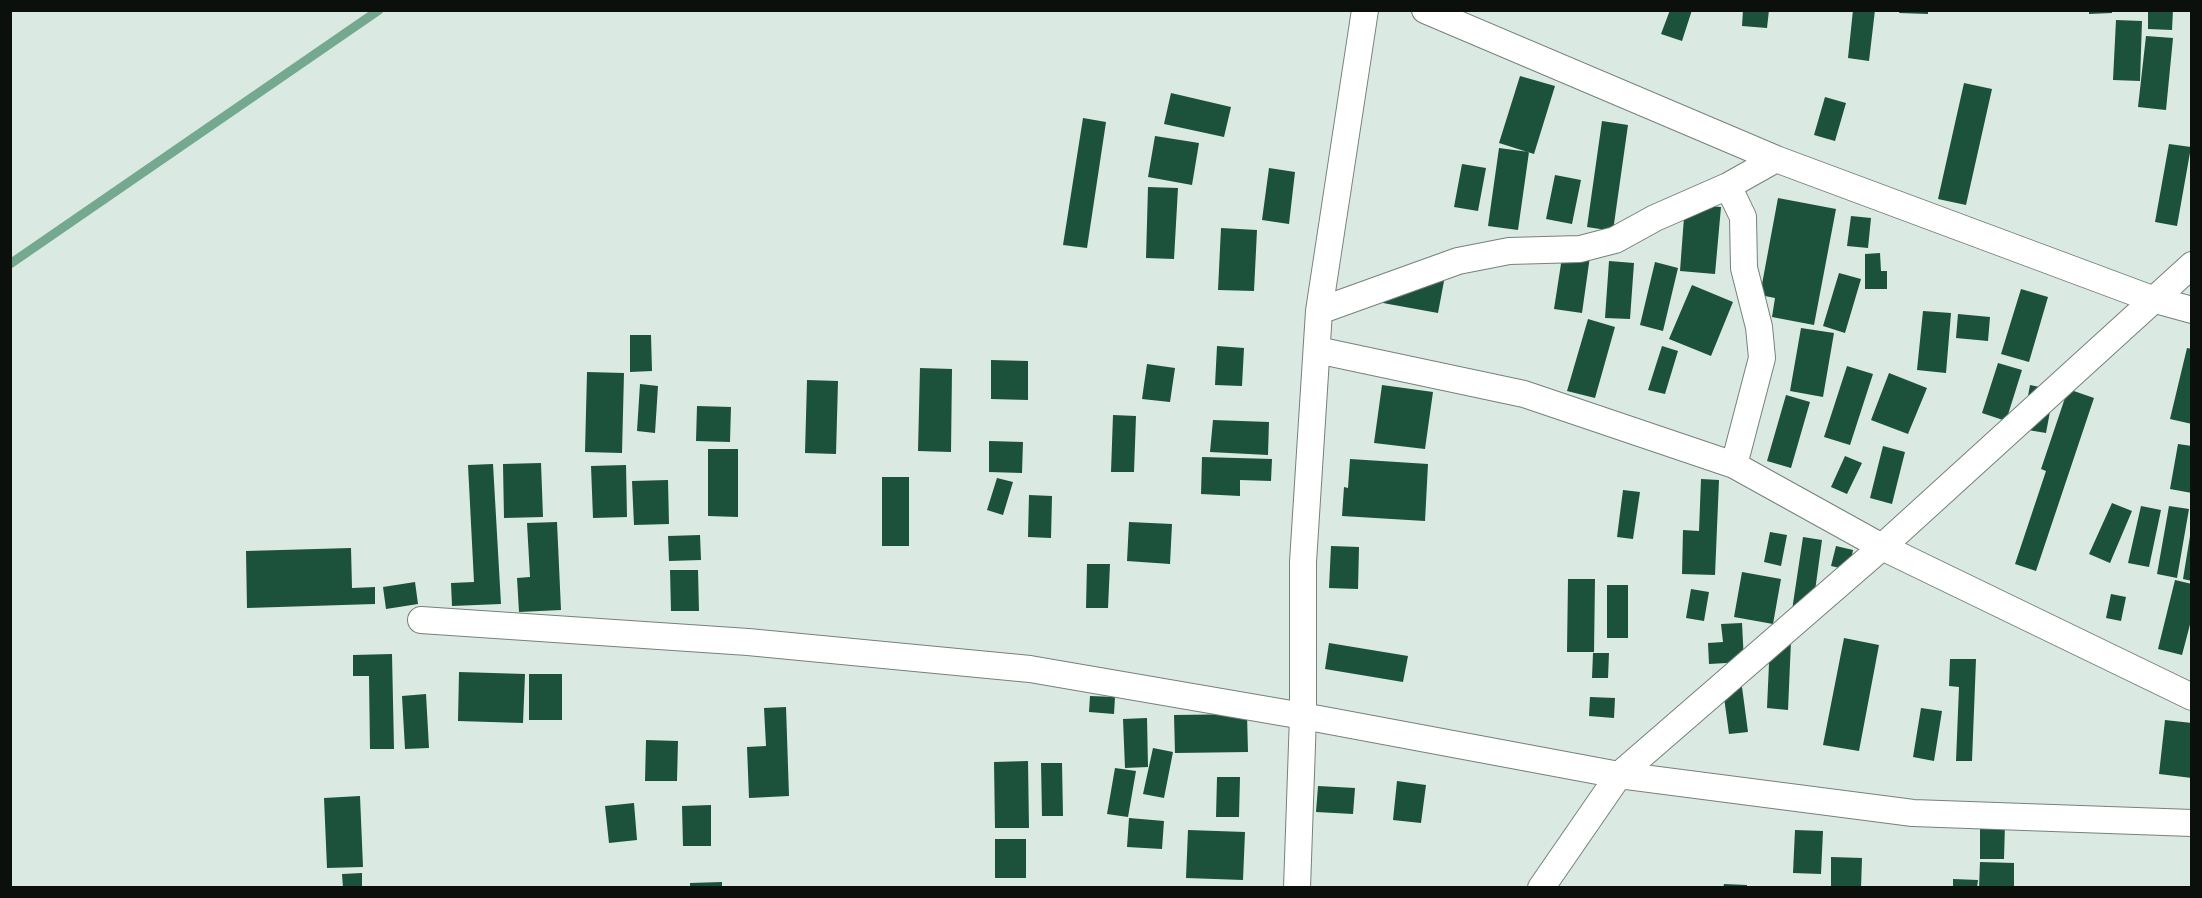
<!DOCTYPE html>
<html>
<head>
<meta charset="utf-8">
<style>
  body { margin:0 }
  #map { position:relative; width:2202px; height:898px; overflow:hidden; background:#dae9e1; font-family:Lato,sans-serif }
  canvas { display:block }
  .frame { position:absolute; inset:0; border:12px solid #0b100d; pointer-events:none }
</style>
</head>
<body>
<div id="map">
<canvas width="2202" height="898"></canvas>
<div class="frame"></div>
</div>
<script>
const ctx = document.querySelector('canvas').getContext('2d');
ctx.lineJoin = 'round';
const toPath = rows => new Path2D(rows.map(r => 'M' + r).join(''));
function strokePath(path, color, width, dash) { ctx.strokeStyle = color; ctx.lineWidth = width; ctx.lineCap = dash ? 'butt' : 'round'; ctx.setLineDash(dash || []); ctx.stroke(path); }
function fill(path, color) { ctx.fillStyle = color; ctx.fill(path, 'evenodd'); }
strokePath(toPath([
  [10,264,379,10]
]), '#74a990', 9);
fill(toPath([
  [1670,10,1692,10,1682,41,1661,34],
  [1743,10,1769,10,1767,28,1742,26],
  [1853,10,1875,10,1869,61,1848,58],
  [1900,10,1928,10,1928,14,1899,13],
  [2089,10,2112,10,2112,13,2089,14],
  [2148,10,2173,10,2172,30,2148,29],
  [2116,20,2142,21,2140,81,2113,80],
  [2146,36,2173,38,2166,110,2138,107],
  [1520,76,1555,86,1534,154,1499,143],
  [1964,83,1992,89,1966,205,1938,199],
  [1171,93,1231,107,1224,137,1164,124],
  [1825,97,1846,103,1835,141,1814,135],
  [1083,118,1106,122,1087,248,1063,245],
  [1602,121,1628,125,1613,231,1587,227],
  [1155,136,1199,143,1192,185,1148,177],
  [2169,144,2191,147,2177,226,2155,222],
  [1499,148,1529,152,1518,230,1488,226],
  [1462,164,1486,168,1478,211,1454,207],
  [1269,168,1295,172,1289,224,1262,220],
  [1555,175,1581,180,1572,224,1546,219],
  [1148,187,1178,188,1174,259,1146,258],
  [1778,198,1836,209,1814,325,1772,317,1775,298,1760,295],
  [1685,204,1721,207,1715,274,1680,271],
  [1851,216,1871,218,1868,248,1847,246],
  [1221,228,1257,230,1254,291,1218,290],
  [1565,238,1592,242,1582,313,1554,309],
  [1880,253,1881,271,1887,271,1887,289,1865,289,1865,254],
  [1609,261,1634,263,1630,319,1605,318],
  [1655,262,1678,268,1663,331,1640,325],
  [1389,271,1444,281,1438,313,1383,303],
  [1839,273,1861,279,1845,333,1823,326],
  [1692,285,1733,302,1711,356,1669,339],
  [2021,289,2048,297,2029,362,2001,354],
  [1923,311,1951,313,1946,373,1917,370],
  [1958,314,1990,317,1988,341,1956,338],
  [1588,319,1615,327,1595,398,1567,391],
  [1801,328,1834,333,1823,397,1790,391],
  [630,335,651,335,652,371,630,372],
  [1217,346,1244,348,1242,386,1215,385],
  [1662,346,1678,351,1665,394,1648,390],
  [2187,348,2192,349,2192,424,2170,419],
  [991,360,1028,361,1028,400,991,399],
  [1998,363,2022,370,2006,421,1982,413],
  [1147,364,1175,368,1170,402,1142,399],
  [1847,366,1873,374,1850,445,1824,437],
  [920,368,952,369,951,452,918,451],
  [587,372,624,373,622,453,585,452],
  [1889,373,1927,388,1908,434,1871,420],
  [807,380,838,381,836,454,805,453],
  [640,384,658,386,655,433,637,431],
  [1382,385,1433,392,1425,449,1374,443],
  [2030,385,2054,390,2046,433,2022,429],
  [2068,389,2094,398,2036,571,2015,564,2046,471,2041,469],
  [1786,395,1810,402,1791,468,1767,461],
  [697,406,731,407,730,442,696,441],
  [1113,415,1136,416,1134,472,1111,472],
  [1213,420,1269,422,1268,455,1210,452],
  [989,441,1023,442,1022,473,989,472],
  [2178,444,2192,446,2192,493,2170,489],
  [1883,446,1905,452,1892,504,1870,498],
  [708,449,738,449,738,517,708,516],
  [1845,456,1862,463,1847,494,1831,487],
  [1202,457,1272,459,1271,481,1240,480,1240,496,1201,494],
  [1350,459,1428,464,1425,521,1342,516,1344,487,1348,488],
  [541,463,543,517,504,518,503,464],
  [493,464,501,604,452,606,451,583,474,582,468,465],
  [626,465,627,517,593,518,591,466],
  [882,477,909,477,909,546,882,546],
  [997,478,1013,482,1003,515,987,510],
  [1701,479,1719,480,1715,575,1682,574,1683,530,1699,531],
  [668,480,669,524,634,525,632,481],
  [1623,490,1640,492,1633,539,1617,537],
  [1029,495,1052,496,1051,538,1028,537],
  [2112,503,2132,511,2110,563,2089,554],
  [2141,506,2161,510,2149,567,2128,563],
  [2169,506,2189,509,2177,578,2157,574],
  [557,522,561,610,519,612,517,578,530,577,527,523],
  [1129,522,1172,524,1170,564,1127,561],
  [1770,532,1787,535,1781,566,1764,562],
  [700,535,701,560,669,561,668,536],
  [2190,536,2192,536,2192,581,2183,579],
  [1803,537,1822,540,1811,620,1791,617],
  [1331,546,1359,547,1358,589,1329,588],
  [1836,546,1853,550,1849,570,1831,566],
  [351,548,352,588,375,587,375,604,247,608,246,551],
  [1087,564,1110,564,1108,608,1086,608],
  [670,570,698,570,699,611,671,611],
  [1742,572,1781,579,1773,624,1734,617],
  [1568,579,1595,579,1594,652,1567,652],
  [2175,580,2192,584,2192,617,2182,655,2158,649],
  [415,582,418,604,386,609,383,587],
  [1607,585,1628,585,1628,638,1607,638],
  [1691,589,1709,592,1704,621,1686,618],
  [2111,594,2126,597,2121,621,2106,618],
  [1742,623,1744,662,1709,664,1708,643,1723,642,1721,624],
  [1844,638,1879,645,1859,751,1823,745],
  [1770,641,1791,641,1788,710,1767,708],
  [1329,643,1408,656,1403,682,1325,669],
  [1593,653,1609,653,1608,678,1592,678],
  [392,654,394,749,370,749,369,676,353,676,353,655],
  [1950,659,1976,659,1972,761,1956,761,1959,687,1949,686],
  [459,672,525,674,523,723,458,721],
  [529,674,562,674,562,720,529,720],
  [1742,687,1748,732,1729,734,1723,690],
  [426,694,429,748,405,749,402,696],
  [1090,696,1115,697,1114,714,1089,712],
  [1590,697,1615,698,1614,718,1589,716],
  [786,707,789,796,749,798,747,747,766,746,764,708],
  [1921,708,1942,711,1934,761,1913,757],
  [1247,714,1248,752,1175,753,1174,715],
  [1147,718,1148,767,1125,768,1123,719],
  [2165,720,2192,723,2192,778,2159,774],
  [646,740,678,741,677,781,645,781],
  [1153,748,1173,752,1164,798,1143,794],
  [1028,761,1029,828,995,828,994,762],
  [1041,763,1062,763,1063,816,1042,816],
  [1115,768,1136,771,1128,817,1107,814],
  [1217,777,1240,777,1239,817,1216,817],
  [1397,781,1426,785,1421,823,1393,820],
  [1318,786,1355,788,1353,814,1316,812],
  [360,796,363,867,327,868,324,798],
  [634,803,637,840,609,843,605,806],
  [711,805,711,846,683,846,682,806],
  [1129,818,1164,821,1162,849,1127,847],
  [1980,823,2005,824,2004,859,1980,859],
  [1188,830,1245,832,1243,880,1186,878],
  [1795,830,1823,831,1821,874,1793,873],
  [995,839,1026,839,1026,878,995,878],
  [1831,857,1862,858,1861,888,1831,888],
  [1980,862,2014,863,2014,888,1979,888],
  [362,873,362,888,343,888,342,874],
  [1953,879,1978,880,1977,888,1953,888],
  [722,882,722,888,690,888,690,883],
  [1724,884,1747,885,1747,888,1723,888]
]), '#1c513b');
const street = toPath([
  [1425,10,1776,159,2152,299,2192,310],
  [1728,186,1743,217,1744,268,1759,327,1762,358,1734,465],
  [1319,311,1458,261,1509,251,1580,249,1615,240,1655,218,1728,186,1776,159],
  [1317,350,1524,394,1734,465,1882,547,2192,697],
  [421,620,748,642,1030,669,1303,716,1619,775,1913,813,2192,823],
  [1297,888,1303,716,1303,562,1319,311,1365,10],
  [1541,888,1619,775,1882,547,2192,265]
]);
strokePath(street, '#75827b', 28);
strokePath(street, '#fff', 26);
</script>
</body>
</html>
